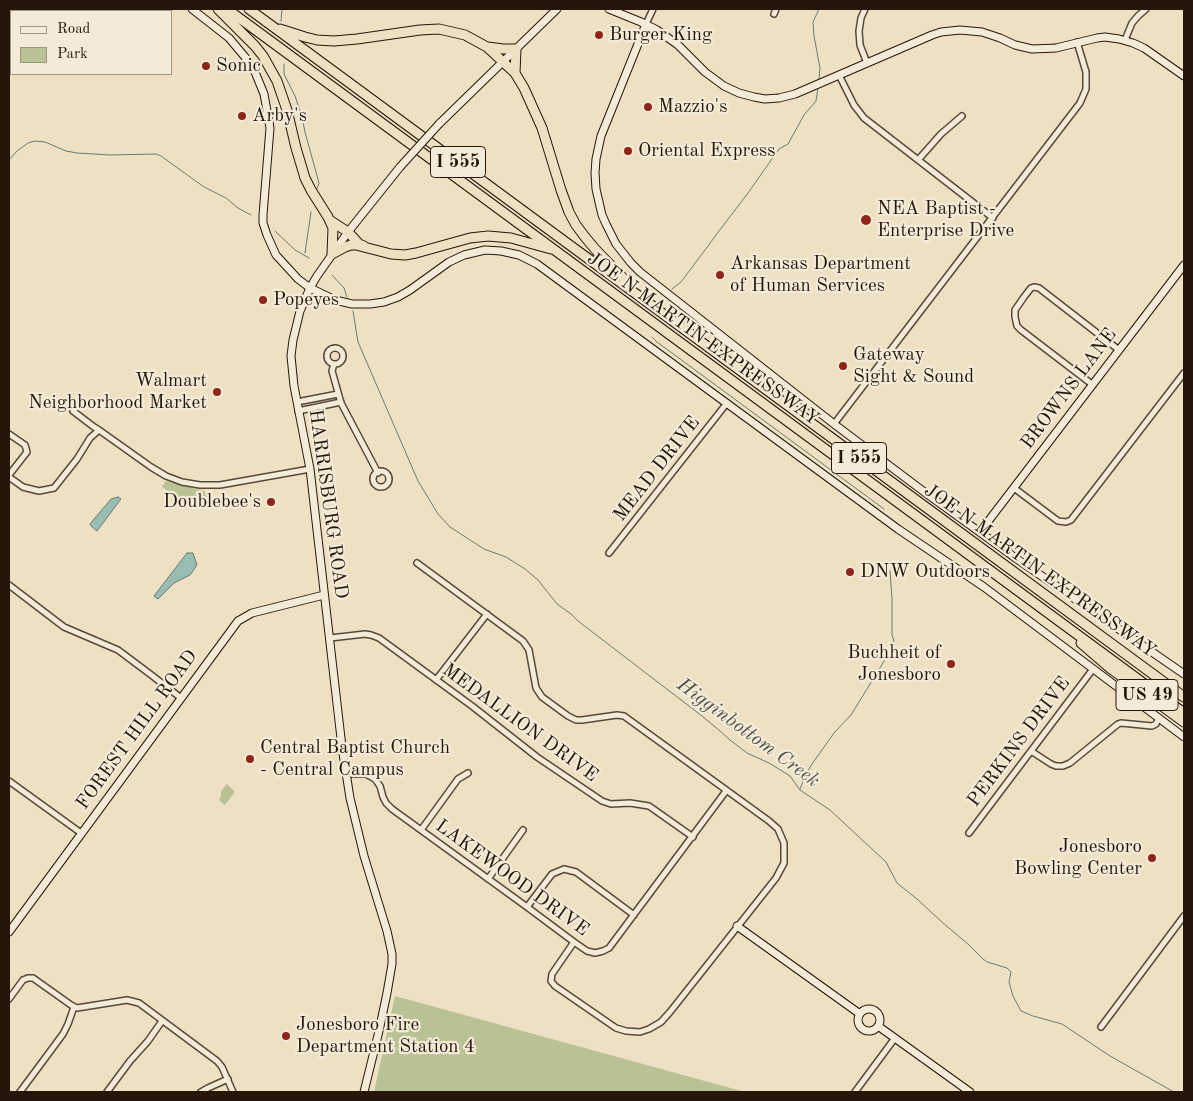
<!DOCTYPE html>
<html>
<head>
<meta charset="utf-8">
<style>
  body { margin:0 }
  #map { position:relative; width:1193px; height:1101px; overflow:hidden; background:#ede0c3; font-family:"Old Standard TT",serif }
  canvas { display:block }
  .frame { position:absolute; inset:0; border:10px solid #26160a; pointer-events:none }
  .legend { position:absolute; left:10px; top:10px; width:162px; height:65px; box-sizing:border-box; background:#f3ebd8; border:1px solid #a19686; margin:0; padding:6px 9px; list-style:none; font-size:15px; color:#26160a }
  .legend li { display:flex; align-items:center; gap:10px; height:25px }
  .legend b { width:25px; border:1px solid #a19686 }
</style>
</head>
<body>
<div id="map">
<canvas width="1193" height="1101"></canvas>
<div class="frame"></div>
<ul class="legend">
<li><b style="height:6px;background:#f3ebd8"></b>Road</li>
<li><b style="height:14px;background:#b8c294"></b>Park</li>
</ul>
</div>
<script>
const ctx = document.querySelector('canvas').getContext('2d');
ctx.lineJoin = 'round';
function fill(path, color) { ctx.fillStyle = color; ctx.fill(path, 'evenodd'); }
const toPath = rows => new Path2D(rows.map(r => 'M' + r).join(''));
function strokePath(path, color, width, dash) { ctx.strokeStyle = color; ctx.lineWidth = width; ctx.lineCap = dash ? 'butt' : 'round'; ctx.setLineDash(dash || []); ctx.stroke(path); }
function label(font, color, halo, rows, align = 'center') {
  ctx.font = font + ' "Old Standard TT",serif'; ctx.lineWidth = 4.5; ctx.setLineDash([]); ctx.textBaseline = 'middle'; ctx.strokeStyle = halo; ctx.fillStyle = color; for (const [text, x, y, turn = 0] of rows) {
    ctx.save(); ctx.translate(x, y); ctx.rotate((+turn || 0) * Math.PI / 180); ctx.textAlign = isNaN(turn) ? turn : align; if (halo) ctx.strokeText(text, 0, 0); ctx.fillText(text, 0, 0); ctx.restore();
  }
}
fill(toPath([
  [166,481,212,493,212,498,180,499,162,487],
  [227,784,235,792,225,805,219,800,221,797,221,791],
  [395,996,745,1092,374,1092]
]), '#b8c294');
const water = toPath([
  [118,497,121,499,97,531,91,526,90,524,111,499,118,497],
  [187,553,193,553,197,565,190,575,174,583,158,599,154,596,187,553]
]);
fill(water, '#99bdb2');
strokePath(water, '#6b7a6f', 1);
strokePath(toPath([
  [819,9,813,22,814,36,820,68,819,79],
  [281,21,282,9],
  [284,64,284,74,295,96,302,117,305,132,319,183,317,189],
  [9,160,17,151,28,143,35,141,45,142,66,151,77,153,110,155,156,154,161,156,204,187,226,198,238,208,251,215],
  [275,231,295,250,309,258],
  [305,253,311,212],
  [332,275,344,288,347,297],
  [672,289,681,282,708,246,716,235,748,193,779,149,788,144,804,115,816,101,818,88],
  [353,311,358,342,418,481,438,514,450,527,484,549,506,557,525,569,538,580,557,604,571,614,578,621,702,716,720,731,730,740,747,753,769,763,790,776,800,790,830,810,886,862,897,883,917,899,943,923,969,945,983,959,987,962,1007,968,1011,972,1009,982,1013,996,1021,1011,1033,1016,1062,1024,1110,1056,1174,1092],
  [652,337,657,342,884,509],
  [800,789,806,774,812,764,834,733,851,715,886,658,894,641,892,635,892,599,890,571]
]), '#6b7a6f', 1);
const street = toPath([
  [865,9,861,18,859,31,860,45,867,63],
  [774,14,776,9],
  [9,15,13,9],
  [646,24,653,9],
  [1125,40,1132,23,1138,16,1146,9],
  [839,75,854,105,864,118,993,218],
  [918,160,941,134,962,116],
  '327 356a8 8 0 1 1 16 0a8 8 0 1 1-16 0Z',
  [334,364,332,371,341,403,378,473],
  [1093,385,1021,330,1017,326,1015,317,1015,310,1024,297,1031,288,1034,287,1039,288,1119,350],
  [297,402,338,394],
  [73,411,94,427,99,430,151,467,166,476,182,482,200,485,220,485,310,469],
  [298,411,341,402],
  [834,424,1080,103,1086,89,1086,72,1077,42],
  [9,434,25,445,27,452,9,475],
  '373 479a8 8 0 1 1 16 0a8 8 0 1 1-16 0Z',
  [9,477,23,487,39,491,54,488,77,459,90,438,99,430],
  [1014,488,1058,521,1066,522,1071,520,1184,373],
  [609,553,727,403],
  [417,563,523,641,529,650,536,688,542,697,568,716,576,720,582,720,617,715,624,716,769,821,778,829,784,843,784,863,776,878,670,1012,661,1022,649,1029,640,1032,626,1031,616,1028,555,986,551,981,552,974,574,942],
  [9,585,64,627,118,650,150,674,181,698],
  [330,638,365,634,371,635,379,638,472,706,537,757,602,801,611,804,630,803,649,806,693,837],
  [436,680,487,614],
  [1031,751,1051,764,1056,766,1063,766,1070,763,1118,724,1121,723,1152,726,1156,724,1159,718],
  [346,774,366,774,375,779,380,786,383,797,386,803,392,809,527,907,574,942,587,951,595,953,603,951,609,948,726,791],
  [9,781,81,833],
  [421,830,458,779,468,773],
  [969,833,1093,669],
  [488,879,523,830],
  [527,907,552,874,564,869,576,872,634,915],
  [9,999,23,980,28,978,33,978,71,1005,77,1008,127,1000,139,1003,217,1061,222,1067,233,1092],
  [1101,1027,1184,916],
  [20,1092,63,1034,68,1024,74,1007],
  [107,1092,130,1061,148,1041,162,1021],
  [201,1092,208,1088,228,1079],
  [855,1092,895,1038]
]);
const secondary = toPath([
  [192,9,229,38,245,57,255,72,264,94,270,128,263,215,263,223,267,235,276,255,298,279,310,288,335,300,352,304,370,304,384,302,398,297,410,290,449,262,464,255,485,250,501,251,519,255,537,264,898,529,984,587,1184,737],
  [609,9,641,22,657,30,678,45,705,72,724,86,739,93,754,97,765,99,779,98,795,94,932,35,941,32,960,30,982,32,1000,38,1015,45,1032,49,1056,48,1097,38,1105,37,1119,39,1133,43,1144,48,1184,76],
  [646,24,601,136,596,159,595,173,596,189,602,215,606,224,616,244,631,263,640,272,834,424,927,494,1017,559,1184,674],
  [439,124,557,9],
  [980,532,1184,265],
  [737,926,860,1014],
  [9,932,238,621,252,613,324,595],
  '858 1020a11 11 0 1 1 22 0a11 11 0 1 1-22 0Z',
  [878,1026,970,1092],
  [364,1092,379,1031,387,993,392,964,392,954,387,931,364,856,350,798,342,747,310,469,294,386,291,356,293,340,300,311,310,288,317,276,348,232,400,167]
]);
const highway = toPath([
  [218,9,255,46,263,56,277,81,287,110,296,148,305,178,311,190,328,217,333,228,332,254],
  [227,9,1184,713],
  [249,9,927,508,1184,697],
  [280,29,305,37,317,40,334,41,357,39,420,30,439,29,465,35,487,47,515,73,524,88,542,128,561,190,569,212,576,225,585,237,595,249,625,280],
  [488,47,503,49,516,49,515,73],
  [331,221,348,232,359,244,364,246],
  [332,254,345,247,351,245,356,245,391,254,405,255,416,253,470,238,488,236,511,238,551,249],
  [1081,643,1110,668,1184,722]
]);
strokePath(street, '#584838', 8);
strokePath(secondary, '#26160a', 9);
strokePath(highway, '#26160a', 11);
strokePath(street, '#f3ebd8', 5);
strokePath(secondary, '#f3ebd8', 7);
strokePath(highway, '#ede0c3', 9);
const secondaryBridge = toPath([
  [400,167,439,124]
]);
strokePath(secondaryBridge, '#26160a', 9, []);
strokePath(secondaryBridge, '#f3ebd8', 7);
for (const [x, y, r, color] of [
  [599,35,5,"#8f2418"],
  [206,66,5,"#8f2418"],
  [648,107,5,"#8f2418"],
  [242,116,5,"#8f2418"],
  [628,151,5,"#8f2418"],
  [866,220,6,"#8f2418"],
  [720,275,5,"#8f2418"],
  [263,300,5,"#8f2418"],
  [843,366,5,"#8f2418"],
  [217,392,5,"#8f2418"],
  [271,502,5,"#8f2418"],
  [850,572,5,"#8f2418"],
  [951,664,5,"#8f2418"],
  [250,759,5,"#8f2418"],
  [1152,858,5,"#8f2418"],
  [286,1036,5,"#8f2418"]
]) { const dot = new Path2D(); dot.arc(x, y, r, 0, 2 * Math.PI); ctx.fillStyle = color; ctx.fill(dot); strokePath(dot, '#f3ebd8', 2); }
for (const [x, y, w] of [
  [458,162,55],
  [859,458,55],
  [1147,695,62]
]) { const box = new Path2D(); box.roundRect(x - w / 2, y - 15.5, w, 31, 4); ctx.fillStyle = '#f3ebd8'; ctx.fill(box); strokePath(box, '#26160a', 1); }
label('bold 18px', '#26160a', null, [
  ["I 555",458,162],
  ["I 555",859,458],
  ["US 49",1147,695]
]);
label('19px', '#26160a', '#f3ebd8', [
  ["Burger King",609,35],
  ["Sonic",216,66],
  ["Mazzio's",658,107],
  ["Arby's",252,116],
  ["Oriental Express",638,151],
  ["NEA Baptist -",877,209],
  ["Enterprise Drive",877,231],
  ["Arkansas Department",730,264],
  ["of Human Services",730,286],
  ["Popeyes",273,300],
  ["Gateway",853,355],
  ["Sight & Sound",853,377],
  ["Walmart",207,381,"right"],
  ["Neighborhood Market",207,403,"right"],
  ["Doublebee's",261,502,"right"],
  ["DNW Outdoors",860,572],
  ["Buchheit of",941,653,"right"],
  ["Jonesboro",941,675,"right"],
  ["Central Baptist Church",260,748],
  ["- Central Campus",260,770],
  ["Jonesboro",1142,847,"right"],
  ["Bowling Center",1142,869,"right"],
  ["Jonesboro Fire",296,1025],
  ["Department Station 4",296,1047]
], 'left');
label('19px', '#26160a', '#f3ebd8', [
  ["JOE N MARTIN EXPRESSWAY",703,339,36],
  ["BROWNS LANE",1069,389,-53],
  ["MEAD DRIVE",657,469,-52],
  ["HARRISBURG ROAD",328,504,82],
  ["JOE N MARTIN EXPRESSWAY",1040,571,36],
  ["MEDALLION DRIVE",520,723,36],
  ["FOREST HILL ROAD",137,730,-54],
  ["PERKINS DRIVE",1019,742,-53],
  ["LAKEWOOD DRIVE",512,878,36]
]);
label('italic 20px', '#4e5045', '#f3ebd8', [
  ["Higginbottom Creek",748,733,36]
]);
</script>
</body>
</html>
